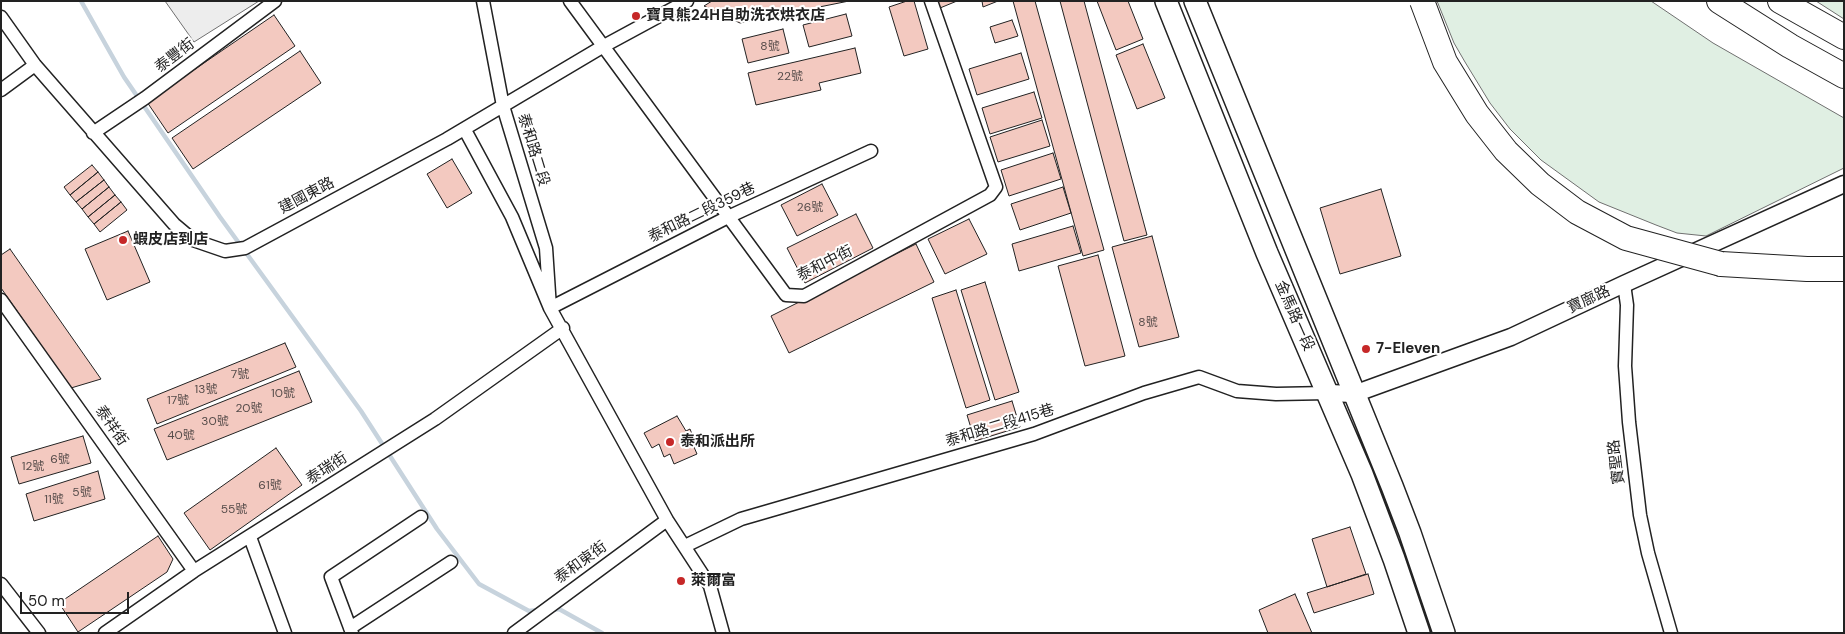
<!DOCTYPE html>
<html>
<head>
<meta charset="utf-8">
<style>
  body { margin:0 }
  #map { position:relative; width:1845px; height:634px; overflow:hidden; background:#fff; font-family:"DM Sans",sans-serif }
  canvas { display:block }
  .frame { position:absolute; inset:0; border:2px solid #222; pointer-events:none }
  .scale { position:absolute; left:20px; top:592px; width:109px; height:22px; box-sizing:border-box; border:2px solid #222; border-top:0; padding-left:6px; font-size:15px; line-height:18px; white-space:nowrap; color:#222; -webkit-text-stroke:4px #fff; paint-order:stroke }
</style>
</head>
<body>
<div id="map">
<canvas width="1845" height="634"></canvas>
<div class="frame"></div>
<div class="scale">50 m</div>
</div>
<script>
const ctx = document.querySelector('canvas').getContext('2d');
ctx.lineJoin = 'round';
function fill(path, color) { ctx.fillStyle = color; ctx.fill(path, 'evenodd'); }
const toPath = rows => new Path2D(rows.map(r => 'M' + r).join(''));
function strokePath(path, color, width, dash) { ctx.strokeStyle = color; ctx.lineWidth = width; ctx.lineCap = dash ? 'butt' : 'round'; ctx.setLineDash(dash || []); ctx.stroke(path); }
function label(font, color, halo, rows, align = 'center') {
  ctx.font = font + ' "DM Sans","Noto Sans TC",sans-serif'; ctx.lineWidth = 4; ctx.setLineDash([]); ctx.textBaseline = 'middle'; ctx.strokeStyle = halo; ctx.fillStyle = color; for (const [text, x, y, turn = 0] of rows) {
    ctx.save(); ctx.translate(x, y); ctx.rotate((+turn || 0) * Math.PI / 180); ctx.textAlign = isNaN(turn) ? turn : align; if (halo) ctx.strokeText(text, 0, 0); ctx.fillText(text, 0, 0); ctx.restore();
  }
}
const green = toPath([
  [1437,1,1651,1,1713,43,1844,118,1844,168,1706,236,1677,233,1656,225,1599,202,1541,160,1510,129,1490,103,1465,62,1454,43,1437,1],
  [1816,1,1844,1,1844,19,1816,1]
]);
fill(green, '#e0efe3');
strokePath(green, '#6f6f6f', 1);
const parking = toPath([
  [165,1,259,1,194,42,165,1]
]);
fill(parking, '#ededed');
strokePath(parking, '#6f6f6f', 1);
strokePath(toPath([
  [81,1,124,77,220,217,361,411,437,529,479,584,529,611,539,610],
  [552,610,559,609,602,633]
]), '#c7d3dd', 4.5);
const building = toPath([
  [712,1,849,1,740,23,704,6,712,1],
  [907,1,914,1,928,49,904,56,889,7,907,1],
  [937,1,957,1,940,8,937,1],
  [982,1,998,1,983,7,982,1],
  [1013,1,1035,1,1104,250,1083,256,1013,1],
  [1060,1,1084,1,1147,235,1124,241,1060,1],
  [1097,1,1128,1,1143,39,1116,50,1097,1],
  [846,14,852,36,809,47,803,25,846,14],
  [274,15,295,46,168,133,147,102,274,15],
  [1012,20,1018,36,995,43,990,27,1012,20],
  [783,29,789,53,748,63,742,39,783,29],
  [1143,44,1165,98,1137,109,1116,55,1143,44],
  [855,48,861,73,819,83,821,90,756,105,748,73,855,48],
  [300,51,321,83,193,169,172,138,300,51],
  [1021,53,1029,79,977,95,969,69,1021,53],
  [1034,92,1042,118,990,134,982,108,1034,92],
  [1042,120,1050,146,998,162,990,137,1042,120],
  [1053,153,1061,179,1009,196,1001,170,1053,153],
  [452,159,472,193,447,208,427,174,452,159],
  [92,165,98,172,70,195,64,187,92,165],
  [98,172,104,180,76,202,70,195,98,172],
  [104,180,109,187,82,209,76,202,104,180],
  [822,184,838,215,797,236,781,205,822,184],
  [109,187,115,195,88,217,82,209,109,187],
  [1063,187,1071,213,1020,230,1011,204,1063,187],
  [1381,189,1401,256,1340,274,1320,208,1381,189],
  [115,195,121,202,94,224,88,217,115,195],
  [121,202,127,210,100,232,94,224,121,202],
  [856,214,873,248,805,283,787,248,856,214],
  [969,219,987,254,945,274,928,239,969,219],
  [1073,226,1081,253,1019,271,1012,244,1073,226],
  [128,231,150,282,107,300,85,249,128,231],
  [1152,236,1179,337,1139,347,1112,247,1152,236],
  [916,244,934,282,789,353,771,316,916,244],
  [10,249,101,379,71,388,1,288,1,255,10,249],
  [1098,255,1125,356,1085,366,1058,266,1098,255],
  [985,282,1019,392,995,400,961,290,985,282],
  [956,290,990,400,966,408,932,298,956,290],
  [285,343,296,367,157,424,147,399,285,343],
  [299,371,312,402,167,460,154,429,299,371],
  [1012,401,1020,427,975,441,967,415,1012,401],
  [677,416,686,431,690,429,694,439,691,440,697,454,674,464,670,454,664,457,659,444,652,448,644,433,677,416],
  [83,436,91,463,19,484,11,457,83,436],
  [276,448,302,485,210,550,184,513,276,448],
  [98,471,105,499,34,521,26,494,98,471],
  [1350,527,1366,574,1327,587,1312,539,1350,527],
  [158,536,173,559,167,572,78,632,59,603,158,536],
  [1368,574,1374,594,1314,613,1307,593,1368,574],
  [1295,594,1312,633,1268,633,1259,610,1295,594]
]);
fill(building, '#f3c9c0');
strokePath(building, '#222', 1);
const minor = toPath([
  [483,1,503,106,546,248,550,308,728,217,871,151],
  [570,1,786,295,804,296,990,195,996,187,931,1],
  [1,17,35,65,174,224,193,240,225,251,245,248,447,139,602,47,687,1],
  [1,90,35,65],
  [465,130,512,217,550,308,667,520,710,586,723,633],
  [93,133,145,98,275,1],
  [1624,284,1627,305,1625,366,1629,422,1640,515,1648,553,1671,633],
  [1,300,194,571],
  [250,537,285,633],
  [685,546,741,519,1034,434,1144,393,1199,377,1237,391,1276,394,1328,393],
  [1,584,39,633],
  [350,628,451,562],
  [105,633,194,571,435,419,563,328],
  [352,633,331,577,421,517],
  [514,633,667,520]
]);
const tertiary = toPath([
  [1328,393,1354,394,1511,337,1624,284,1844,184]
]);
const primary = toPath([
  [1166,1,1267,253,1362,474,1394,559,1419,633],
  [1195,1,1392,486,1410,533,1444,633]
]);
const motorway = toPath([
  [1719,1,1790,46,1844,76],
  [1780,1,1844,37],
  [1721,264,1807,269,1844,269]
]);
strokePath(minor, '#222', 15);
strokePath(tertiary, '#222', 19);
strokePath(primary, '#222', 24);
strokePath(motorway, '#222', 26);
strokePath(minor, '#fff', 12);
strokePath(tertiary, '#fff', 16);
strokePath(primary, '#fff', 21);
strokePath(motorway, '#fff', 24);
const motorwayBridge = toPath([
  [1422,1,1445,62,1477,114,1506,151,1540,184,1577,212,1626,238,1721,264]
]);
strokePath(motorwayBridge, '#222', 26, []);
strokePath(motorwayBridge, '#fff', 24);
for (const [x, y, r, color] of [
  [636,16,5,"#c62828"],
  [123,240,5,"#c62828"],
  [1366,349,5,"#c62828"],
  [670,442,5,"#c62828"],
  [681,581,5,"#c62828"]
]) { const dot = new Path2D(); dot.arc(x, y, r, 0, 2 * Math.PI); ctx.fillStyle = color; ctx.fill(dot); strokePath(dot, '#fff', 2); }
label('12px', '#564c4a', null, [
  ["8號",770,47],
  ["22號",790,77],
  ["26號",810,208],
  ["8號",1148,323],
  ["7號",240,375],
  ["13號",206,390],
  ["10號",283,394],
  ["17號",178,401],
  ["20號",249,409],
  ["30號",215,422],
  ["40號",181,436],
  ["6號",60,460],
  ["12號",33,467],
  ["61號",270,486],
  ["5號",82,493],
  ["11號",54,500],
  ["55號",234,510]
]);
label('bold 15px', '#222', '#fff', [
  ["寶貝熊24H自助洗衣烘衣店",646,16],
  ["蝦皮店到店",133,240],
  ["7-Eleven",1376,349],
  ["泰和派出所",680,442],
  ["萊爾富",691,581]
], 'left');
label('15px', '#222', '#fff', [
  ["泰豐街",175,56,-37],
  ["泰和路二段",533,150,73],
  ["建國東路",307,196,-28],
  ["泰和路二段359巷",702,213,-26],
  ["泰和中街",825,264,-27],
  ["寶廍路",1589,300,-25],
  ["金馬路一段",1294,316,66],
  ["泰祥街",111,426,55],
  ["泰和路二段415巷",1000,426,-17],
  ["寶聖路",1617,462,-97],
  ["泰瑞街",327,469,-33],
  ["泰和東街",581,563,-36]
]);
</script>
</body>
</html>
